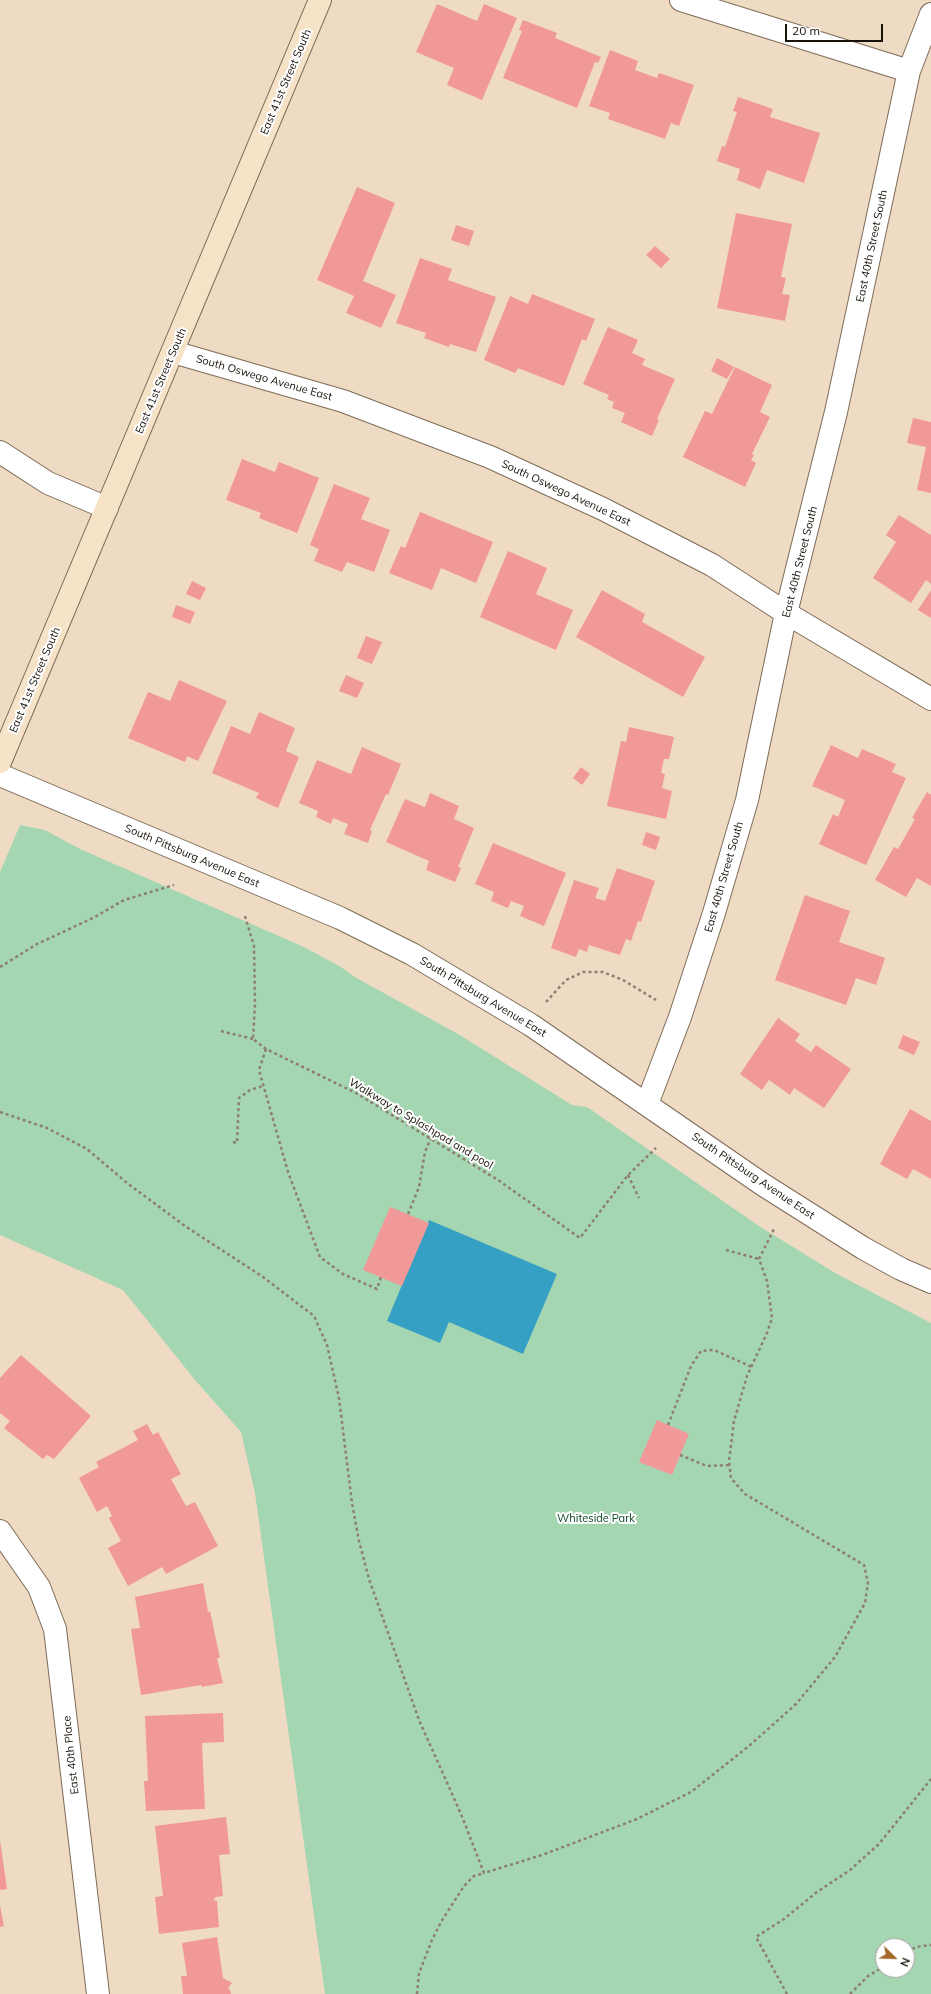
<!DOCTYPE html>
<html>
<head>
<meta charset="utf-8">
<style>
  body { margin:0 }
  #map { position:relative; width:931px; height:1994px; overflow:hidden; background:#efdbc4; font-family:Mulish,sans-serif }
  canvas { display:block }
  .north { position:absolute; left:875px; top:1938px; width:40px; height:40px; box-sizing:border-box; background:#fff; border:1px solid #a3a09d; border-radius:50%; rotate:113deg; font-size:11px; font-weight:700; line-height:16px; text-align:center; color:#181109 }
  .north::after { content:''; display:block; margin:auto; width:14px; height:18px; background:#a26628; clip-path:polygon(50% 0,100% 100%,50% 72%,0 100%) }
  .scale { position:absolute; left:785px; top:24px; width:98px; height:18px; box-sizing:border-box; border:2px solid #181109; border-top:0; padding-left:5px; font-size:12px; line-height:14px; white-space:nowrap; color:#181109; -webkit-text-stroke:3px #fff; paint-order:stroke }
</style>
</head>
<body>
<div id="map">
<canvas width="931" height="1994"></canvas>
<div class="north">N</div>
<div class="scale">20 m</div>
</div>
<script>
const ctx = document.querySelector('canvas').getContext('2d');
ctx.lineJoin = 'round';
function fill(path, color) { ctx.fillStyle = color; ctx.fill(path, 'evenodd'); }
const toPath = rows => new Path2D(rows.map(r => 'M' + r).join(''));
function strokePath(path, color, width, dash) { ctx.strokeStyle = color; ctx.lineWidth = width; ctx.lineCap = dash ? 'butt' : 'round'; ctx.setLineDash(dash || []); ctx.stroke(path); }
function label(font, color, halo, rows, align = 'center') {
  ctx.font = font + ' Mulish,sans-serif'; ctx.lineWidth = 4; ctx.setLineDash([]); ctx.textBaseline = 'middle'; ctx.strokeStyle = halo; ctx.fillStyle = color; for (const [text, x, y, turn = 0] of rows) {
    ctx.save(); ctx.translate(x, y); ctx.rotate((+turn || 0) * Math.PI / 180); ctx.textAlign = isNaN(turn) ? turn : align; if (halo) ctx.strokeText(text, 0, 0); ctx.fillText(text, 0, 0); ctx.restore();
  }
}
fill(toPath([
  [20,825,45,830,80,849,304,947,341,967,353,976,458,1034,572,1105,587,1107,759,1226,837,1274,931,1323,931,1994,325,1994,255,1493,241,1432,195,1380,123,1290,0,1235,0,872],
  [883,1946,907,1946,907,1970,883,1970]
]), '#a5d6b2');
fill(toPath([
  [429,1220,557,1274,523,1354,449,1322,440,1343,387,1321]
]), '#36a0c4');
fill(toPath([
  [437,4,477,21,484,4,517,18,482,100,447,85,454,68,416,52],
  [523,20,557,33,555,38,601,57,598,63,595,62,577,108,503,78,522,31,519,30],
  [610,50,638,61,635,70,657,78,659,73,694,85,679,126,671,123,665,139,608,119,610,113,589,106],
  [738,97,773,109,770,117,820,133,804,183,767,170,760,189,737,180,740,169,717,161,722,146,725,147,737,112,733,111],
  [357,187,395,203,363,281,396,295,381,328,346,313,354,296,317,280],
  [736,213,792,224,781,277,786,278,782,294,790,295,785,321,717,308],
  [456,225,474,231,469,246,451,240],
  [655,246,670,259,661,268,646,255],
  [420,258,452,269,448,280,496,297,476,352,450,344,449,347,424,338,426,333,396,323],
  [532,294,595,319,586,341,582,339,564,386,518,368,515,373,484,360,510,296,528,304],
  [608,327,638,340,632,353,645,359,642,365,675,379,657,419,659,420,652,436,621,422,625,413,612,408,614,402,607,399,609,395,583,384],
  [717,358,734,367,727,379,711,371],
  [735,367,772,385,760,412,770,417,752,454,754,455,751,460,756,463,745,487,683,457,705,411,712,414],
  [913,418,931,422,931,493,917,490,926,447,907,443],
  [242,459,275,472,279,462,319,478,297,533,259,518,261,513,226,500],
  [334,484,370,498,361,519,390,530,374,572,347,562,342,572,314,561,319,549,310,545],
  [420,512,493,542,476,583,441,568,432,590,389,573,401,546,405,548],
  [899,515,931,535,931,584,926,580,911,603,873,578,896,542,886,535],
  [508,551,547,568,536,594,573,610,556,650,480,617],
  [192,581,206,588,200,600,186,594],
  [602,590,645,614,642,622,705,657,683,697,576,637],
  [931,590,931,618,918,610],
  [176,605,195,612,190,624,172,617],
  [366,636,382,642,372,664,357,658],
  [346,675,364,683,357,698,339,691],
  [179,680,227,701,198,761,187,756,185,762,128,738,148,692,170,701],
  [259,712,295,728,286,751,299,757,278,808,256,798,259,793,212,773,231,726,250,734],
  [629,727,674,737,669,759,664,759,661,773,665,774,662,788,672,791,666,819,607,806,621,741,626,742],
  [831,745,858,758,862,749,896,764,892,772,906,778,866,865,819,844,833,814,838,817,845,800,812,786],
  [362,747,401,764,388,795,386,794,370,830,372,831,368,843,344,834,348,824,333,818,331,824,316,817,318,811,299,803,317,760,351,774],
  [581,767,590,774,582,785,573,778],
  [927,792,931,795,931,886,917,878,906,897,875,880,894,847,898,849,915,819,912,818],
  [430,793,459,806,454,819,474,828,458,867,461,868,455,882,426,870,429,861,386,842,405,799,425,807],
  [646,832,660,837,656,850,642,845],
  [493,843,566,873,544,926,520,916,524,906,511,901,508,908,491,901,494,892,475,884],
  [617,868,655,881,641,922,638,921,631,941,626,939,620,955,589,945,587,952,579,949,576,957,551,948,574,880,599,888,595,898,605,901],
  [805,895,850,911,839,942,885,958,876,985,856,978,846,1005,775,980],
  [778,1018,800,1034,795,1041,811,1052,816,1045,851,1069,824,1108,794,1088,790,1095,769,1080,762,1090,740,1074],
  [903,1035,920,1042,914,1055,898,1048],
  [910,1109,931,1121,931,1179,913,1169,907,1179,880,1164],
  [390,1207,429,1223,402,1286,363,1270],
  [21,1355,91,1416,54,1459,47,1455,43,1459,4,1428,10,1421,0,1413,0,1378],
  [657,1420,689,1434,672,1475,639,1462],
  [147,1424,153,1435,158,1432,181,1474,171,1479,186,1506,195,1502,218,1546,166,1574,162,1567,128,1586,108,1548,121,1541,109,1518,112,1516,107,1506,97,1512,79,1478,99,1467,96,1462,138,1440,133,1431],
  [203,1583,208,1612,210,1611,220,1658,217,1658,223,1683,202,1687,201,1685,141,1695,131,1629,140,1628,135,1597],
  [223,1713,224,1742,202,1743,205,1809,146,1811,144,1781,148,1781,145,1716],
  [226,1817,230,1854,219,1855,223,1896,216,1897,213,1900,217,1901,219,1927,159,1934,155,1897,163,1896,155,1826],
  [0,1840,7,1889,0,1890],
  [0,1905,4,1926,0,1927],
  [217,1937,223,1978,232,1983,228,1988,230,1990,231,1994,183,1994,181,1976,187,1976,182,1943]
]), '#f19898');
const minor = toPath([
  [681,0,909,71],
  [173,352,343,401,490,457,603,509,712,565,786,613,931,699],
  [0,452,48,483,107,508],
  [0,775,340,918,412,954,531,1025,762,1184,863,1248,901,1269,931,1282],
  [647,1104,680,1017,714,913,747,800,786,613,836,412,909,71,931,14],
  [0,1531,39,1587,55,1629,98,1994]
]);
const secondary = toPath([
  [0,762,320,0]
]);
strokePath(minor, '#7d6c58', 24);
strokePath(secondary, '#7d6c58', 24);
strokePath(toPath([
  [245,916,254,946,255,1004,253,1039,266,1049,356,1093,498,1180,580,1238,628,1175,656,1148],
  [0,967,37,944,93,918,124,900,174,885],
  [546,1002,566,980,583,972,603,972,623,980,656,1000],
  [221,1031,253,1039],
  [266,1049,259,1070,288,1172,320,1257,343,1274,377,1289,381,1277],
  [0,1112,47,1128,87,1149,127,1183,185,1226,263,1277,314,1316,327,1345,339,1398,352,1503,359,1541,369,1579,419,1720,461,1814,484,1873,542,1855,637,1819,691,1792,749,1746,796,1704,835,1657,865,1603,868,1583,864,1565,745,1494,731,1478,729,1461,734,1421,747,1376,767,1333,772,1318,767,1281,759,1259,774,1229],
  [233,1142,237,1143,239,1098,250,1090,263,1086],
  [628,1175,639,1198],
  [408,1214,419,1187,425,1152,431,1138],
  [726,1250,759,1259],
  [668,1425,691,1366,701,1351,714,1350,752,1367],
  [680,1455,707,1466,730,1465],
  [907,1952,916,1947,931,1945],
  [417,1994,419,1973,432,1940,441,1922,464,1886,474,1876,484,1873],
  [787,1994,756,1937,784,1919,817,1892,850,1870,879,1844,931,1779],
  [850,1994,868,1976,883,1967]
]), '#8d7f6f', 2.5, [3, 3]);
strokePath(minor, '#fff', 22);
strokePath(secondary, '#f6e2c7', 22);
label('11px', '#181109', '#fff', [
  ["East 41st Street South",286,82,-67],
  ["East 40th Street South",872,246,-78],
  ["South Oswego Avenue East",264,378,16],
  ["East 41st Street South",161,381,-67],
  ["South Oswego Avenue East",566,493,25],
  ["East 40th Street South",800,562,-76],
  ["East 41st Street South",35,680,-67],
  ["South Pittsburg Avenue East",192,856,23],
  ["East 40th Street South",724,877,-74],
  ["South Pittsburg Avenue East",483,997,31],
  ["Walkway to Splashpad and pool",421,1124,31],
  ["South Pittsburg Avenue East",753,1176,34],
  ["East 40th Place",71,1755,-96]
]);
label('11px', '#0a4524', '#fff', [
  ["Whiteside Park",596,1519]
]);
</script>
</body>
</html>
